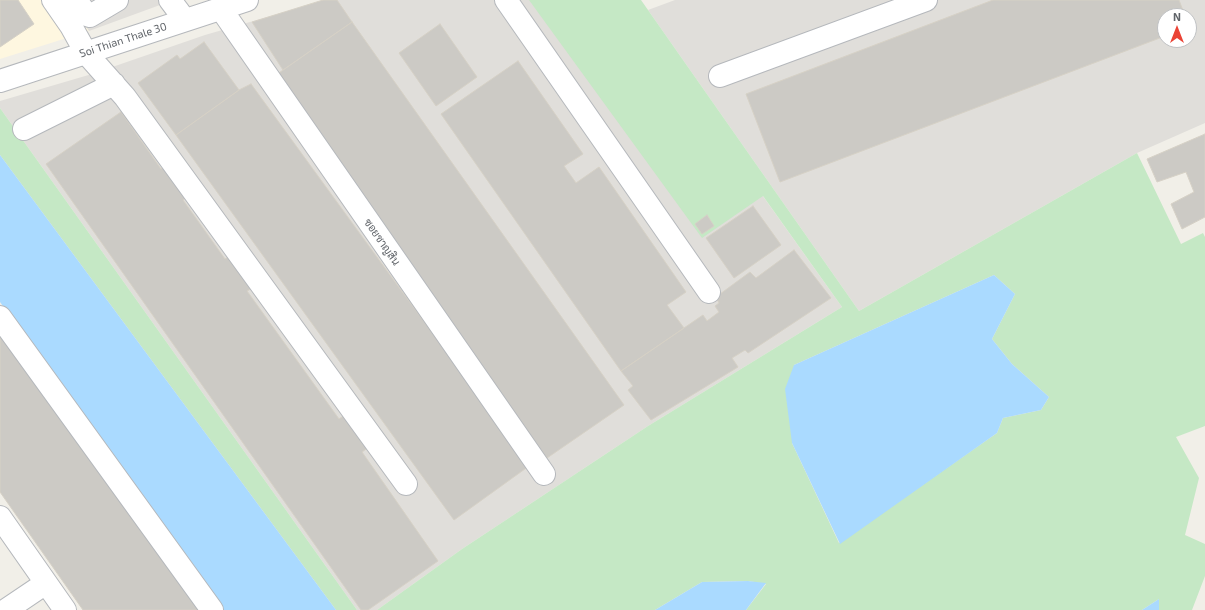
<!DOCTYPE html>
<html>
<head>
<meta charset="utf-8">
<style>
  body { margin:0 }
  #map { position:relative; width:1205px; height:610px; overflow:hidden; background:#f1efe8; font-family:"Exo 2",sans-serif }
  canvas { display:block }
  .north { position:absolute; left:1157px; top:8px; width:40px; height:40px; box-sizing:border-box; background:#fff; border:1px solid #bfc1c3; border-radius:50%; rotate:0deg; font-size:11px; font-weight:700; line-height:16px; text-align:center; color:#5f6368 }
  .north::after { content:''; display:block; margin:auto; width:14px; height:18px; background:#ea4335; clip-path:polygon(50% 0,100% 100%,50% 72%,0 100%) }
</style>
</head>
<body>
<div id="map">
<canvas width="1205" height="610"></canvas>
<div class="north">N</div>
</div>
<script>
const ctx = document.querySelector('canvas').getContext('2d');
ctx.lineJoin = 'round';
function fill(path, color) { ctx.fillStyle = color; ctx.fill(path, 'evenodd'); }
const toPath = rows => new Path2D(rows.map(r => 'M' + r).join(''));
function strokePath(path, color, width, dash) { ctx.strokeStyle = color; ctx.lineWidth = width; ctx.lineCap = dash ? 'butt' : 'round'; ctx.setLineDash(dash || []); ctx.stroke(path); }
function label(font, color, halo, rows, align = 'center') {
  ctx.font = font + ' "Exo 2",Sarabun,sans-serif'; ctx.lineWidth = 3; ctx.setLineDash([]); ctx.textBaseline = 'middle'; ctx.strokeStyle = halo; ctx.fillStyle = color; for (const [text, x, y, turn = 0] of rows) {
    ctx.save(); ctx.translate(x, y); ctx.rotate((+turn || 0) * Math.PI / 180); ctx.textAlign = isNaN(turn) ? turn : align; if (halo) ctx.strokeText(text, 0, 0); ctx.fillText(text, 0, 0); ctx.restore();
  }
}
fill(toPath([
  [0,0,68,0,89,31,0,59]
]), '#fef7e0');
fill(toPath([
  [68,0,182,0,160,5,89,31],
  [326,0,623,0,842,307,648,426,462,549,377,610,357,610,0,108,0,101,92,74,205,35],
  [675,0,1205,0,1205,123,1137,153,859,311,648,10],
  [1165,16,1189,16,1189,40,1165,40]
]), '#e0deda');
fill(toPath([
  [529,0,641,0,859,311,1137,153,1181,244,1203,233,1205,237,1205,426,1176,437,1199,478,1185,535,1205,544,1205,576,1192,610,1159,610,1159,599,1142,610,746,610,766,584,748,581,702,582,655,610,377,610,462,549,648,426,842,307,763,196,702,238],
  [994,275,1015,294,992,339,1012,364,1049,397,1041,410,1003,418,997,433,839,543,792,443,794,365],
  [0,108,357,610,336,610,0,155]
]), '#c5e8c5');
fill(toPath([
  [0,155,336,610,220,610,0,302],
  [994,275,1015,294,992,339,1012,364,1049,397,1041,410,1003,418,997,433,840,544,792,443,785,389,794,365],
  [748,581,766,583,746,610,655,610,702,582],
  [1159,599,1159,610,1142,610]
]), '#aadaff');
const building = toPath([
  [0,0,18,0,34,24,0,47,0,0],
  [323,0,337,0,352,22,283,70,252,22,323,0],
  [993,0,1179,0,1185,16,1165,16,1165,36,780,182,746,94,993,0],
  [352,22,624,405,547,458,276,75,352,22],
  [440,24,477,77,436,106,399,53,440,24],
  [204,42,239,90,176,135,138,83,177,55,180,59,204,42],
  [518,61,583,154,564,166,576,183,599,167,686,292,667,305,684,328,621,371,441,114,518,61],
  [251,84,529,466,454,520,176,135,239,90,251,84],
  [121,112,161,169,167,165,189,195,183,200,225,259,231,255,254,287,247,291,339,419,346,414,369,447,362,452,438,561,368,610,361,610,46,164,121,112],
  [1205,134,1205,217,1182,229,1171,204,1194,192,1186,172,1157,182,1147,159,1205,134],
  [753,206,781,245,734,278,706,238,753,206],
  [707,215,714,226,702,234,695,224,707,215],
  [794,250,831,298,748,353,745,350,732,358,738,367,651,420,628,390,633,386,621,371,703,315,707,321,719,312,715,306,719,303,716,297,750,272,756,278,794,250],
  [0,319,204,610,83,610,0,492,0,319]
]);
fill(building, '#cccac5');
strokePath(building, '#d6d1c6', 1);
const minor = toPath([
  [53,0,71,26,86,53,125,97,406,484],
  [76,0,87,15,90,16,117,0],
  [170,0,185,20],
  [506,0,709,292],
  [221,9,544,474],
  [720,76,926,0],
  [0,81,247,0],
  [24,129,114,84],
  [0,317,212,610],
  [0,517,65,610],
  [6,610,46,583]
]);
strokePath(minor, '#b5b8bc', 24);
strokePath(minor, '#fff', 22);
label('11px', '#5f6368', '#fff', [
  ["Soi Thian Thale 30",123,40,-18],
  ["ซอยชาญสิน",382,242,55]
]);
</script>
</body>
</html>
